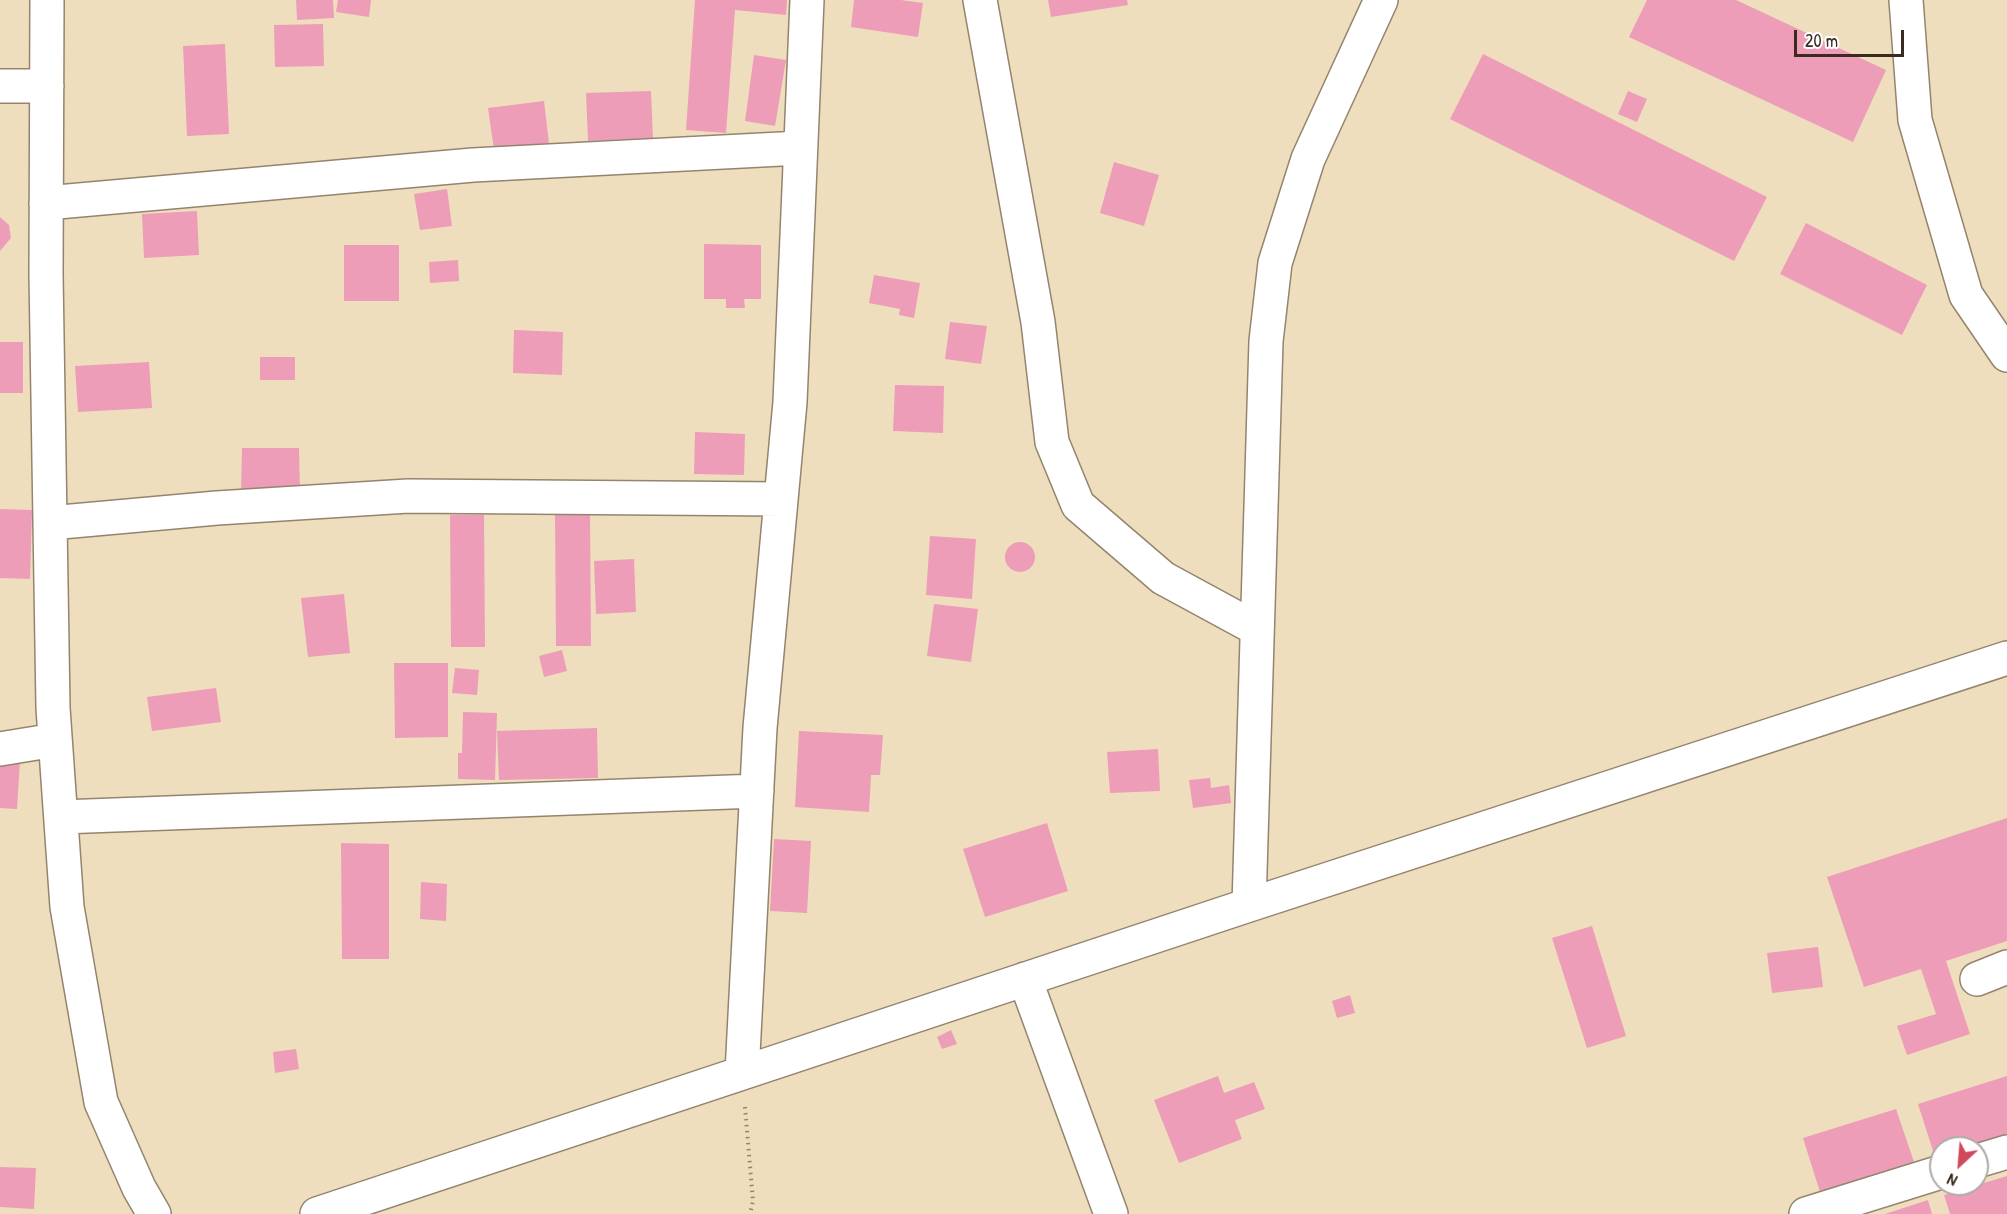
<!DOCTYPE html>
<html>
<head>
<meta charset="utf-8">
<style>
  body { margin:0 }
  #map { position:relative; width:2007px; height:1214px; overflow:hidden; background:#eedebd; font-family:"Patrick Hand",sans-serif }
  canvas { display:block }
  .north { position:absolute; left:1929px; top:1136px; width:60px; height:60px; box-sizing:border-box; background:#fff; border:2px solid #b1aaa5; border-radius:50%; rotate:206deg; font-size:16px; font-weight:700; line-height:24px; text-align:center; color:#3b2a1e }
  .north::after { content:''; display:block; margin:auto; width:21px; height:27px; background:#d1495b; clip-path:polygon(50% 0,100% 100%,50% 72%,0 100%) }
  .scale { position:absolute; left:1794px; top:30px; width:110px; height:27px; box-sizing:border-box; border:3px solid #3b2a1e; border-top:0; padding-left:8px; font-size:18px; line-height:21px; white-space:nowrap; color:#3b2a1e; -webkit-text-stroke:4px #fff; paint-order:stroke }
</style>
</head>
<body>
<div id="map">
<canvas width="2007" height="1214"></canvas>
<div class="north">N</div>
<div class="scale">20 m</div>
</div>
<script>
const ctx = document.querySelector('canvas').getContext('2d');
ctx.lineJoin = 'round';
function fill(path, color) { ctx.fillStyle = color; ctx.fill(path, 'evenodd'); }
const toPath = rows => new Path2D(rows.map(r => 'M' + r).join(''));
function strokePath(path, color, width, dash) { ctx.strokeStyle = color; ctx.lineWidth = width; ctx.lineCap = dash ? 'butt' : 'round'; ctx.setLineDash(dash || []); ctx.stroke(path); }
fill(toPath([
  [296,0,333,0,334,18,297,20],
  [338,0,371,0,369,17,336,12],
  [695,0,787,0,786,15,735,10,726,133,686,130],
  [854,0,901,0,923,3,918,37,851,27],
  [1048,0,1127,0,1128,5,1051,17],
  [1647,0,1736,0,1886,70,1853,142,1629,37],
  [323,24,324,66,275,67,274,25],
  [225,44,229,134,187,136,183,46],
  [1483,54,1767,197,1734,261,1450,119],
  [754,55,786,60,775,126,745,121],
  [651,91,653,138,588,141,586,93],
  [1628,91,1647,99,1637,122,1618,114],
  [544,101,549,143,494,150,488,108],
  [1114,162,1159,175,1144,226,1100,213],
  [447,189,452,226,420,230,414,194],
  [197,211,199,255,144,258,142,214],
  [0,217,9,225,11,238,0,251],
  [1806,223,1927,285,1902,335,1780,274],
  [704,244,761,245,761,299,744,299,745,308,726,308,726,299,704,299],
  [344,245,399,245,399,301,344,301],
  [458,260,459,281,430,283,429,262],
  [874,275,920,283,914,318,899,315,900,309,869,303],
  [950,322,987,326,981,364,945,359],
  [514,330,563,332,562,375,513,373],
  [0,342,23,342,23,393,0,393],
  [260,357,295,357,295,380,260,380],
  [149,362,152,408,78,412,75,366],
  [895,385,944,386,943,433,893,431],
  [695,432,745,434,744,475,694,474],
  [242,448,299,448,300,492,241,492],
  [0,509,32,510,30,579,0,578],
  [590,511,591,646,556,646,555,512],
  [450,515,484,515,485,647,451,647],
  [930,536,976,539,972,599,926,595],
  '1005 557a15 15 0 1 1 30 0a15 15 0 1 1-30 0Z',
  [634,559,636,612,596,614,594,561],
  [344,594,350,653,308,657,301,598],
  [934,604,978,609,971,662,927,656],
  [562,650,567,671,544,677,539,656],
  [394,663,448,663,448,737,395,738],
  [455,668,479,670,477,695,452,693],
  [216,688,221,722,152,731,147,697],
  [463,712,497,713,495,780,458,779,458,753,462,753],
  [597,728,598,778,499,780,497,731],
  [799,731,883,735,880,775,871,775,869,812,795,807],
  [1158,749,1160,791,1110,793,1107,752],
  [0,760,20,761,17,809,0,808],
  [1210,778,1211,788,1229,785,1231,803,1193,808,1189,780],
  [2007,818,2007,941,1946,961,1970,1034,1907,1055,1897,1026,1936,1014,1921,969,1864,987,1827,877],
  [1047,823,1068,891,985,917,963,849],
  [774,839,811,841,807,913,770,911],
  [341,843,389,844,389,959,342,959],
  [421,882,447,884,446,921,420,919],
  [1592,926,1626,1036,1587,1048,1552,938],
  [1818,947,1823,987,1772,993,1767,953],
  [1350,995,1355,1013,1337,1018,1332,1001],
  [951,1030,957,1044,942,1049,937,1037],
  [296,1049,299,1069,275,1073,273,1052],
  [1218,1076,1224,1093,1254,1082,1265,1109,1235,1120,1242,1139,1179,1163,1154,1100],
  [2007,1076,2007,1134,1963,1148,1941,1148,1941,1155,1935,1157,1918,1104],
  [1896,1109,1914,1162,1820,1192,1803,1138],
  [0,1167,36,1168,34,1209,0,1207],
  [2007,1176,2007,1214,1950,1214,1944,1195],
  [1928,1200,1932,1214,1885,1214]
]), '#ed9db8');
const street = toPath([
  [47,0,46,274,53,708,67,907,101,1102,139,1188,154,1214],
  [980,0,1038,322,1052,442,1078,505,1163,578,1257,629],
  [1906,0,1915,120,1966,295,2007,355],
  [0,86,47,86],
  [46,203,473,165,800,148],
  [50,523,217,508,408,496,781,499],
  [0,749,55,740],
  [61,817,757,791],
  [1249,905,1266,341,1275,263,1308,159,1381,0],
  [1025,979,1111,1214],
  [1977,979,2007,967],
  [742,1073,760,728,790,402,807,0],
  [1977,1161,2007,1152],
  [317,1214,1249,905,2007,658],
  [1806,1214,1941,1172]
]);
strokePath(street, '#94846e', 36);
strokePath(toPath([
  [745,1107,753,1201,750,1214]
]), '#94846e', 4, [1.5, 4.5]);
strokePath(street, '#fff', 33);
</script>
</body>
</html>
